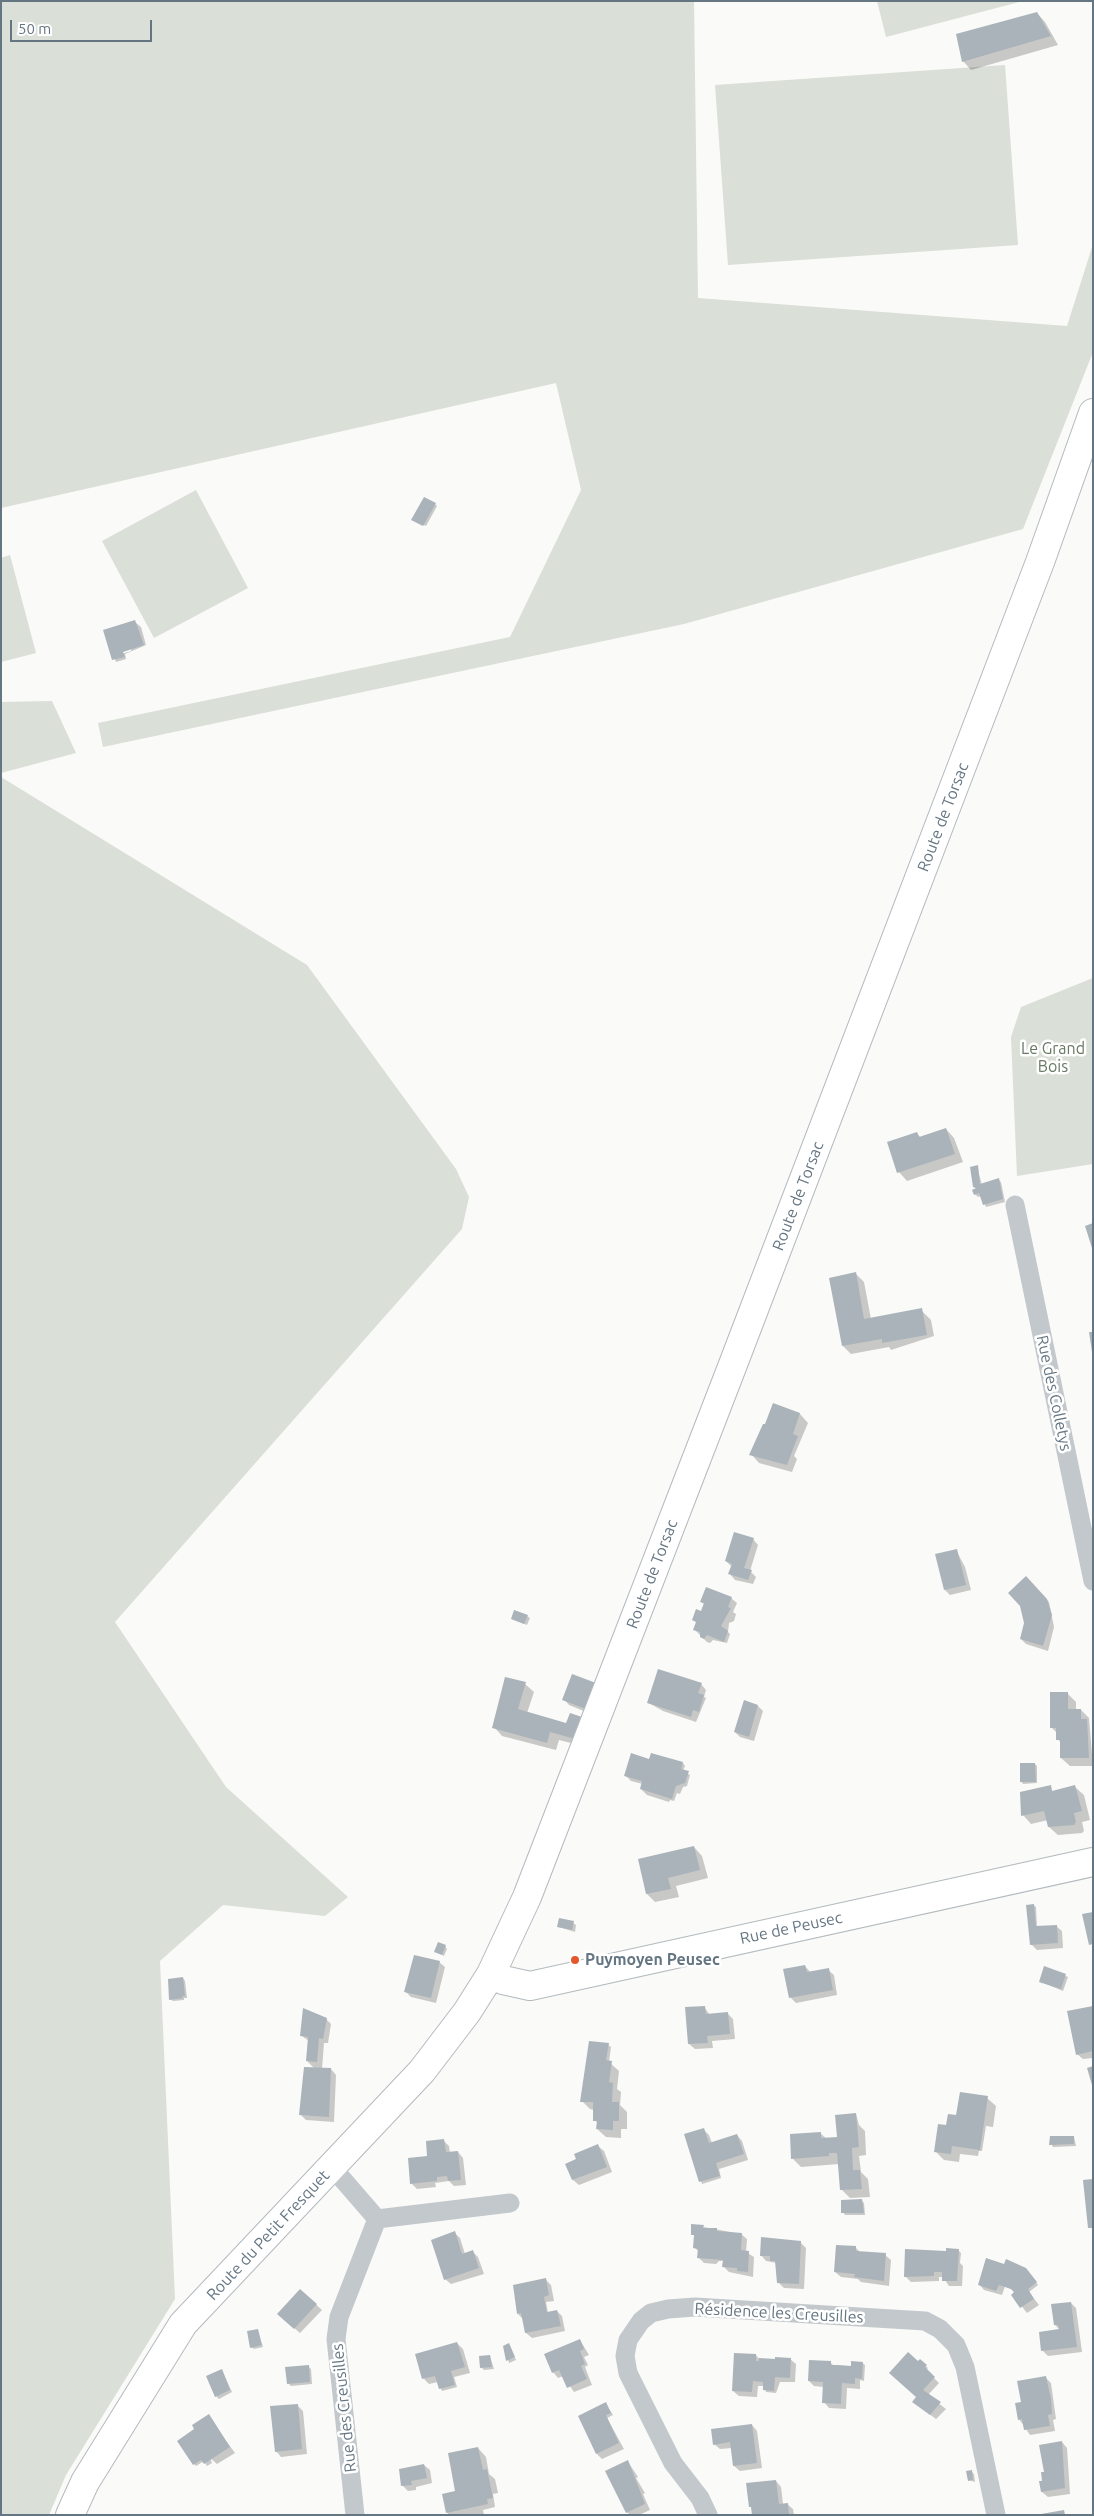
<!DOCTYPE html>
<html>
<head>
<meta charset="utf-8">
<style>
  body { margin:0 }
  #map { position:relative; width:1094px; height:2516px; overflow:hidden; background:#fafaf8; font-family:Ubuntu,sans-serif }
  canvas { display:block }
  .frame { position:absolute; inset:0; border:2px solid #657683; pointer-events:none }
  .scale { position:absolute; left:10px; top:20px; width:142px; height:22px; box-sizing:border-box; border:2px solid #657683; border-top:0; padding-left:6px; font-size:15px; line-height:18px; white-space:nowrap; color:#657683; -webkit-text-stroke:4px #fff; paint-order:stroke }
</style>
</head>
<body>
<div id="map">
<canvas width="1094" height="2516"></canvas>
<div class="frame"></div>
<div class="scale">50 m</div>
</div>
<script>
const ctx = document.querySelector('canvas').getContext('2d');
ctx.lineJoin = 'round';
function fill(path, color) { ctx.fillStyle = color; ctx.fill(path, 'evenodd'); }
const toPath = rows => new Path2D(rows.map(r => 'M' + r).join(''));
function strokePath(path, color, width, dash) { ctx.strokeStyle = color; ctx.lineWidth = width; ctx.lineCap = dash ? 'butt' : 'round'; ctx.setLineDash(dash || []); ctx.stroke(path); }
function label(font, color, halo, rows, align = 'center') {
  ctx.font = font + ' Ubuntu,sans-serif'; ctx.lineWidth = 5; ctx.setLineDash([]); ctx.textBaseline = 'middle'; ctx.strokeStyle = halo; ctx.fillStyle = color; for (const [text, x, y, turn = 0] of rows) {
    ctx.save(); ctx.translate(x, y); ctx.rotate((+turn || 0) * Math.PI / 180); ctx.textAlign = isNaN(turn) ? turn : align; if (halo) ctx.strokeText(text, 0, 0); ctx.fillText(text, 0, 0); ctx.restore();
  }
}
fill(toPath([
  [1,1,694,1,698,298,1067,326,1093,244,1093,352,1023,529,684,624,103,747,98,723,510,637,581,490,556,383,1,508],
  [877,1,1023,1,886,37],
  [1005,65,1018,245,728,265,715,85],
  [196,490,248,588,154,638,102,541],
  [10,555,36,653,1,662,1,558],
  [52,701,76,753,1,773,1,702],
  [1,777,307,965,456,1169,469,1197,462,1229,115,1622,226,1787,348,1897,325,1916,223,1905,160,1961,175,2299,66,2475,49,2515,1,2515],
  [1093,978,1093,1164,1017,1176,1011,1037,1021,1007]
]), '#dadfd7');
fill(toPath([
  [1037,13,1045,22,1058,45,971,70,963,61],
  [435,504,437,506,426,526,414,520],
  [135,622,141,627,146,645,125,654,126,659,116,662,105,631],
  [131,649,131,651,118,655,125,650],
  [946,1129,954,1138,963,1162,907,1181,899,1172,917,1133,921,1138],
  [977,1167,982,1185,998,1179,1001,1182,1005,1202,986,1207,981,1196,978,1197,975,1194,978,1189],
  [856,1274,864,1282,871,1319,922,1311,931,1320,934,1336,891,1350,889,1347,851,1354,843,1346],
  [773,1405,800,1414,808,1423,794,1456,797,1459,792,1472,759,1463,751,1454,766,1426],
  [753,1539,758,1545,750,1571,756,1577,753,1584,735,1580,730,1574,732,1567,726,1561],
  [956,1550,965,1567,971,1590,950,1595,945,1590],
  [1026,1578,1049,1602,1054,1627,1048,1651,1026,1644,1021,1639,1025,1623],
  [731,1598,737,1603,733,1612,736,1614,734,1621,729,1623,728,1632,730,1634,727,1643,713,1640,710,1643,707,1642,695,1630,699,1623,693,1620,701,1612,704,1604,701,1602],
  [527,1616,530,1618,527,1625,512,1619],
  [573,1675,591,1714,569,1705,564,1699],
  [525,1684,534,1692,527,1713,567,1724,583,1746,559,1740,556,1750,502,1736,494,1727],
  [701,1684,706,1690,704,1697,706,1698,696,1722,663,1711,649,1703],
  [1067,1693,1076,1702,1076,1710,1081,1710,1089,1718,1093,1766,1070,1766,1061,1758,1061,1743,1058,1739,1058,1734,1051,1727],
  [744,1702,758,1706,763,1711,754,1741,740,1737,735,1732],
  [650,1760,683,1763,685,1766,683,1771,690,1775,687,1786,683,1787,680,1794,677,1793,674,1801,670,1800,669,1802,647,1795,641,1789,643,1784,631,1781,625,1775],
  [1035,1764,1037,1766,1037,1783,1023,1784,1021,1781],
  [1050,1787,1053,1792,1075,1787,1084,1795,1090,1820,1082,1822,1084,1831,1082,1833,1058,1835,1049,1827,1048,1820,1031,1824,1023,1815],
  [694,1847,702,1856,708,1878,676,1886,679,1897,655,1902,647,1894,639,1860],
  [1033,1905,1036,1907,1037,1927,1056,1926,1062,1931,1063,1948,1037,1950,1031,1944],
  [573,1923,576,1925,575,1932,559,1927],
  [445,1946,447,1949,444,1956,435,1951],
  [439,1962,445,1967,436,2003,411,1997,406,1992],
  [805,1966,811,1973,828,1970,834,1975,837,1995,796,2003,791,1998],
  [1045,1968,1068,1977,1063,1991,1041,1982],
  [183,1978,185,1981,187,1998,184,1998,184,2000,173,2001,170,1999],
  [704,2007,710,2015,728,2014,733,2019,735,2039,712,2041,713,2048,695,2049,689,2044],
  [1093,2007,1093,2058,1083,2059,1077,2054],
  [326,2019,331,2024,328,2043,324,2043,322,2069,331,2069,336,2075,334,2122,306,2120,300,2114,315,2069,307,2061,309,2041,302,2036],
  [608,2045,611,2047,609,2062,619,2071,617,2089,621,2092,620,2105,627,2112,627,2129,621,2129,621,2138,606,2137,597,2129,598,2123,594,2120,594,2110,590,2109,582,2101],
  [987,2098,996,2106,993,2127,986,2126,982,2151,979,2151,978,2156,960,2154,959,2162,944,2160,936,2152,947,2126,957,2116],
  [856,2114,859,2125,865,2131,866,2155,859,2156,861,2172,868,2179,870,2197,850,2198,841,2189,839,2164,801,2167,793,2159,820,2133,827,2139,838,2138],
  [704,2130,709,2135,712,2143,737,2135,742,2141,748,2160,719,2169,721,2178,702,2184,685,2135],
  [1074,2137,1076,2146,1053,2147,1051,2144],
  [444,2141,449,2146,450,2153,458,2152,463,2158,466,2185,454,2186,449,2181,435,2183,436,2187,417,2189,411,2183,429,2157],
  [598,2146,604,2151,612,2172,579,2185,573,2180,567,2165],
  [862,2201,864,2203,865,2215,845,2215,843,2212],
  [693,2225,741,2234,747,2239,746,2252,754,2257,753,2277,729,2272,724,2267,724,2261,719,2261,716,2264,704,2263,698,2257,699,2252,695,2248,696,2234,692,2235],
  [455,2233,460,2238,465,2254,473,2252,478,2257,484,2274,451,2284,445,2279],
  [800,2242,806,2248,804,2289,784,2288,778,2282,777,2263,766,2261,761,2255],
  [856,2248,861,2253,885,2255,891,2260,889,2286,861,2282,858,2279,841,2277,835,2272],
  [958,2250,961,2253,960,2263,963,2266,962,2286,949,2286,943,2277,939,2277,939,2281,911,2282,905,2276],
  [546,2280,551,2285,554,2301,546,2302,548,2313,557,2311,562,2316,565,2331,532,2338,526,2333,523,2319,518,2314],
  [1036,2282,1038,2285,1029,2292,1039,2305,1027,2313,1013,2295,1020,2294,1005,2286,1002,2295,984,2290,979,2284],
  [300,2290,322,2310,300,2333,284,2319],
  [1071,2303,1076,2308,1082,2352,1048,2356,1043,2351,1060,2330,1055,2325],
  [257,2330,263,2347,254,2349,251,2347],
  [580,2340,589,2355,584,2357,588,2365,585,2367,592,2385,574,2392,563,2376,558,2378,553,2372],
  [457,2343,463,2349,470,2373,454,2377,457,2387,442,2391,438,2382,429,2384,424,2379],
  [509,2344,516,2360,509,2363,504,2346],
  [756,2355,760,2360,790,2359,796,2364,795,2382,780,2382,776,2393,766,2392,764,2386,758,2386,757,2397,739,2396,733,2391],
  [490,2356,494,2369,484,2370,482,2368],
  [920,2361,928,2368,926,2370,939,2383,928,2395,946,2409,936,2419,913,2402,917,2397,923,2368],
  [831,2363,837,2369,862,2363,865,2365,864,2381,860,2380,860,2389,847,2388,846,2409,829,2408,824,2402,824,2387,814,2386,809,2381],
  [308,2366,311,2369,312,2384,291,2386,288,2383],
  [222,2370,232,2392,219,2399,216,2396],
  [1046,2378,1051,2383,1056,2419,1053,2420,1055,2431,1030,2435,1019,2419,1022,2404],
  [606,2404,613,2415,607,2418,624,2449,602,2459,597,2454],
  [297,2405,303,2411,307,2454,281,2457,276,2451],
  [208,2416,235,2453,217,2464,210,2458,212,2463,207,2466,204,2461,196,2466,194,2464,196,2430],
  [752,2425,757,2431,762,2468,740,2471,734,2466,732,2448,720,2449,714,2444],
  [1062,2442,1067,2448,1070,2494,1048,2497,1042,2492,1044,2482],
  [478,2448,486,2457,489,2474,495,2479,498,2493,493,2494,495,2507,483,2510,484,2515,449,2515,447,2512],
  [628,2462,638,2477,636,2478,645,2493,643,2494,650,2510,639,2515,630,2515,627,2512],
  [424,2465,430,2470,432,2483,416,2487,416,2490,408,2491,403,2486,400,2470],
  [971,2471,974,2474,975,2482,969,2480],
  [776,2481,781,2487,783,2504,787,2504,793,2509,794,2515,753,2515]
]), '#0003');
fill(toPath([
  [1037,12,1051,36,962,62,956,34],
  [424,497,436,503,423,526,411,520],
  [135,620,144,645,123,652,125,657,112,660,103,630],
  [946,1128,955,1154,897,1173,887,1142,917,1132,919,1137],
  [978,1165,980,1184,999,1178,1003,1199,983,1205,979,1193,974,1195,972,1190,976,1188,973,1187,970,1167],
  [1093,1223,1093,1248,1092,1248,1085,1226],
  [856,1272,864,1319,922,1308,927,1335,882,1343,882,1339,842,1346,829,1278],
  [1089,1332,1093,1332,1093,1352,1092,1352],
  [773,1403,800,1413,793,1434,798,1436,787,1465,749,1455,763,1424,765,1424],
  [734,1532,754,1538,744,1568,752,1570,748,1580,728,1574,732,1564,725,1561],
  [957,1549,966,1585,944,1590,935,1554],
  [1026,1576,1047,1599,1052,1615,1043,1646,1020,1639,1024,1623,1020,1606,1008,1593],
  [706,1587,732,1597,728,1607,731,1608,721,1626,728,1631,724,1642,707,1635,704,1639,700,1637,700,1632,693,1630,696,1622,692,1620,696,1609,701,1611,704,1603,700,1602],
  [514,1610,528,1615,524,1624,511,1619],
  [658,1669,702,1683,698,1693,704,1695,699,1712,693,1710,691,1717,647,1703],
  [572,1674,596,1683,586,1709,562,1700],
  [505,1677,526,1682,518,1709,566,1723,570,1713,582,1717,575,1739,550,1732,547,1743,492,1728],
  [1050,1692,1068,1692,1068,1709,1081,1709,1081,1719,1087,1719,1089,1758,1060,1758,1060,1740,1056,1740,1056,1728,1050,1728],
  [744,1700,758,1705,749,1737,734,1732],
  [631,1753,649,1759,651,1753,683,1762,681,1769,689,1771,685,1783,676,1786,672,1799,640,1789,642,1781,624,1776],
  [1020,1763,1035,1763,1036,1782,1020,1782],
  [1051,1785,1052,1791,1075,1785,1082,1811,1074,1813,1076,1822,1074,1825,1048,1827,1044,1811,1021,1816,1020,1792],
  [694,1846,700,1870,668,1878,671,1889,646,1894,638,1859],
  [1034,1904,1036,1926,1057,1925,1058,1943,1030,1945,1026,1905],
  [1093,1912,1093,1944,1089,1945,1082,1914],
  [559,1918,574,1921,572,1930,557,1927],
  [438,1942,446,1945,442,1955,434,1952],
  [414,1955,440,1961,431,1998,404,1992],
  [805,1965,807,1972,829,1968,833,1990,789,1998,783,1969],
  [1044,1966,1066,1974,1061,1989,1039,1982],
  [183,1977,185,1996,182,1996,183,1998,169,2000,168,1979],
  [705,2006,706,2014,728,2012,730,2034,707,2036,708,2043,688,2044,685,2007],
  [1093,2006,1093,2051,1076,2055,1067,2011],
  [303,2008,327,2018,323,2039,319,2038,317,2062,306,2061,308,2037,300,2036],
  [589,2041,609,2043,606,2060,612,2061,609,2082,613,2083,612,2102,619,2102,619,2121,613,2121,613,2130,596,2129,597,2121,593,2121,593,2102,580,2102],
  [1093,2066,1093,2085,1092,2085,1087,2068],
  [304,2067,331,2068,329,2117,299,2115],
  [960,2092,988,2096,980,2150,952,2146,951,2154,934,2152,938,2124,946,2125,948,2114,956,2115],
  [856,2113,859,2147,852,2148,853,2170,860,2170,862,2189,840,2190,837,2153,829,2153,829,2156,791,2159,790,2134,821,2132,821,2138,837,2137,835,2115],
  [704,2128,709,2143,737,2134,744,2154,716,2163,720,2176,699,2182,684,2134],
  [1050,2136,1074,2136,1074,2144,1049,2145],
  [444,2139,446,2152,458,2151,461,2180,448,2181,447,2176,437,2177,437,2181,410,2184,408,2158,427,2156,426,2141],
  [598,2144,607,2167,572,2180,565,2164,576,2159,574,2154],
  [1093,2179,1093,2228,1088,2228,1083,2180],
  [862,2199,864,2213,841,2213,841,2200],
  [691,2224,704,2225,703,2228,717,2228,717,2231,742,2233,741,2250,749,2251,748,2272,737,2271,737,2268,722,2267,723,2260,697,2258,698,2249,693,2248,694,2235,691,2235],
  [455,2231,462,2254,473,2250,479,2268,444,2280,431,2240],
  [761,2237,801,2241,799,2284,777,2283,775,2261,770,2261,770,2256,760,2256],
  [836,2245,856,2246,856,2251,886,2253,884,2281,854,2277,855,2274,834,2272],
  [946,2248,959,2249,957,2281,942,2281,942,2272,934,2272,934,2276,904,2277,905,2249,946,2251],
  [986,2258,1004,2264,1006,2259,1026,2268,1037,2282,1028,2289,1034,2299,1020,2308,1011,2295,1014,2292,1011,2289,999,2285,996,2291,978,2285],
  [546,2278,549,2295,544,2297,547,2312,557,2310,561,2326,525,2333,521,2313,517,2314,513,2285],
  [300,2289,317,2304,294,2329,277,2314],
  [1071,2302,1077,2347,1041,2351,1039,2332,1059,2329,1058,2325,1054,2325,1051,2304],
  [258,2329,262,2345,250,2348,247,2331],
  [580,2339,584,2349,580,2351,585,2364,581,2366,587,2379,567,2388,559,2370,552,2373,544,2354],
  [457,2342,465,2367,451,2371,455,2385,439,2389,435,2376,422,2379,415,2354],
  [509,2343,515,2357,506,2361,503,2346],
  [908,2352,918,2361,920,2359,927,2365,925,2367,935,2377,923,2390,941,2402,930,2415,912,2402,916,2397,889,2373],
  [734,2353,756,2354,756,2361,759,2361,759,2358,775,2359,775,2357,791,2358,790,2378,775,2377,774,2391,763,2390,763,2382,753,2381,752,2392,732,2391],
  [490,2355,492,2367,480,2368,479,2356],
  [809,2360,831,2361,831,2365,838,2365,851,2366,851,2361,863,2362,862,2379,855,2378,855,2384,842,2383,841,2404,822,2403,823,2382,808,2381],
  [309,2365,310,2382,287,2384,285,2367],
  [222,2369,230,2390,215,2397,206,2376],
  [1046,2376,1051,2399,1052,2414,1048,2415,1050,2426,1024,2430,1022,2419,1018,2420,1015,2403,1021,2402,1017,2381],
  [606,2402,611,2413,606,2415,619,2443,596,2454,578,2416],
  [298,2404,302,2449,275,2452,270,2406],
  [209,2414,230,2447,204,2464,201,2460,193,2465,177,2441,194,2429,192,2425],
  [752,2424,757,2463,733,2466,730,2442,713,2445,711,2429],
  [1062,2441,1065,2488,1041,2492,1039,2481,1042,2481,1041,2472,1044,2472,1039,2445],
  [478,2447,483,2470,487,2469,493,2498,487,2499,488,2504,446,2513,442,2494,455,2491,448,2453],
  [628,2460,645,2504,626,2513,605,2471],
  [424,2464,427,2478,411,2481,412,2485,401,2486,399,2469],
  [972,2470,973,2480,968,2481,966,2471],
  [776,2480,779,2504,788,2503,789,2515,752,2515,751,2507,749,2507,746,2483],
  [1064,2510,1065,2515,1041,2515,1041,2514]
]), '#aab3b9');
const secondary = toPath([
  [491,1974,503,1980,530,1986,1093,1862],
  [70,2515,85,2482,183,2324,422,2071,467,2012,491,1974,527,1897,732,1367,1040,562,1093,413]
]);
strokePath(secondary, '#b3babf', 30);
strokePath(toPath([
  [1015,1205,1093,1581],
  [332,2167,377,2219,510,2203],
  [355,2515,336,2339,339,2317,377,2219],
  [708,2515,700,2498,673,2463,628,2373,625,2356,628,2340,641,2321,651,2313,668,2309,695,2307,925,2321,940,2329,956,2345,965,2367,996,2515]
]), '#c3c8cc', 19);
strokePath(secondary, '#fff', 28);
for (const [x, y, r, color] of [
  [575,1960,5,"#e4572e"]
]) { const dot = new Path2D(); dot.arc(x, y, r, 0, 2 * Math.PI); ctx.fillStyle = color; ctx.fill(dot); strokePath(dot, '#fff', 2); }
label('16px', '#657683', '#fff', [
  ["Route de Torsac",943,817,-69],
  ["Route de Torsac",798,1196,-69],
  ["Rue des Colletys",1054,1393,78],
  ["Route de Torsac",652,1574,-69],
  ["Rue de Peusec",791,1928,-12],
  ["Route du Petit Fresquet",268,2235,-47],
  ["Résidence les Creusilles",779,2313,3],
  ["Rue des Creusilles",344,2408,-96]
]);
label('16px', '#687a64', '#fff', [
  ["Le Grand",1053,1049],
  ["Bois",1053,1067]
]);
label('bold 16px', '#657683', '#fff', [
  ["Puymoyen Peusec",585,1960]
], 'left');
</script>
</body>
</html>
